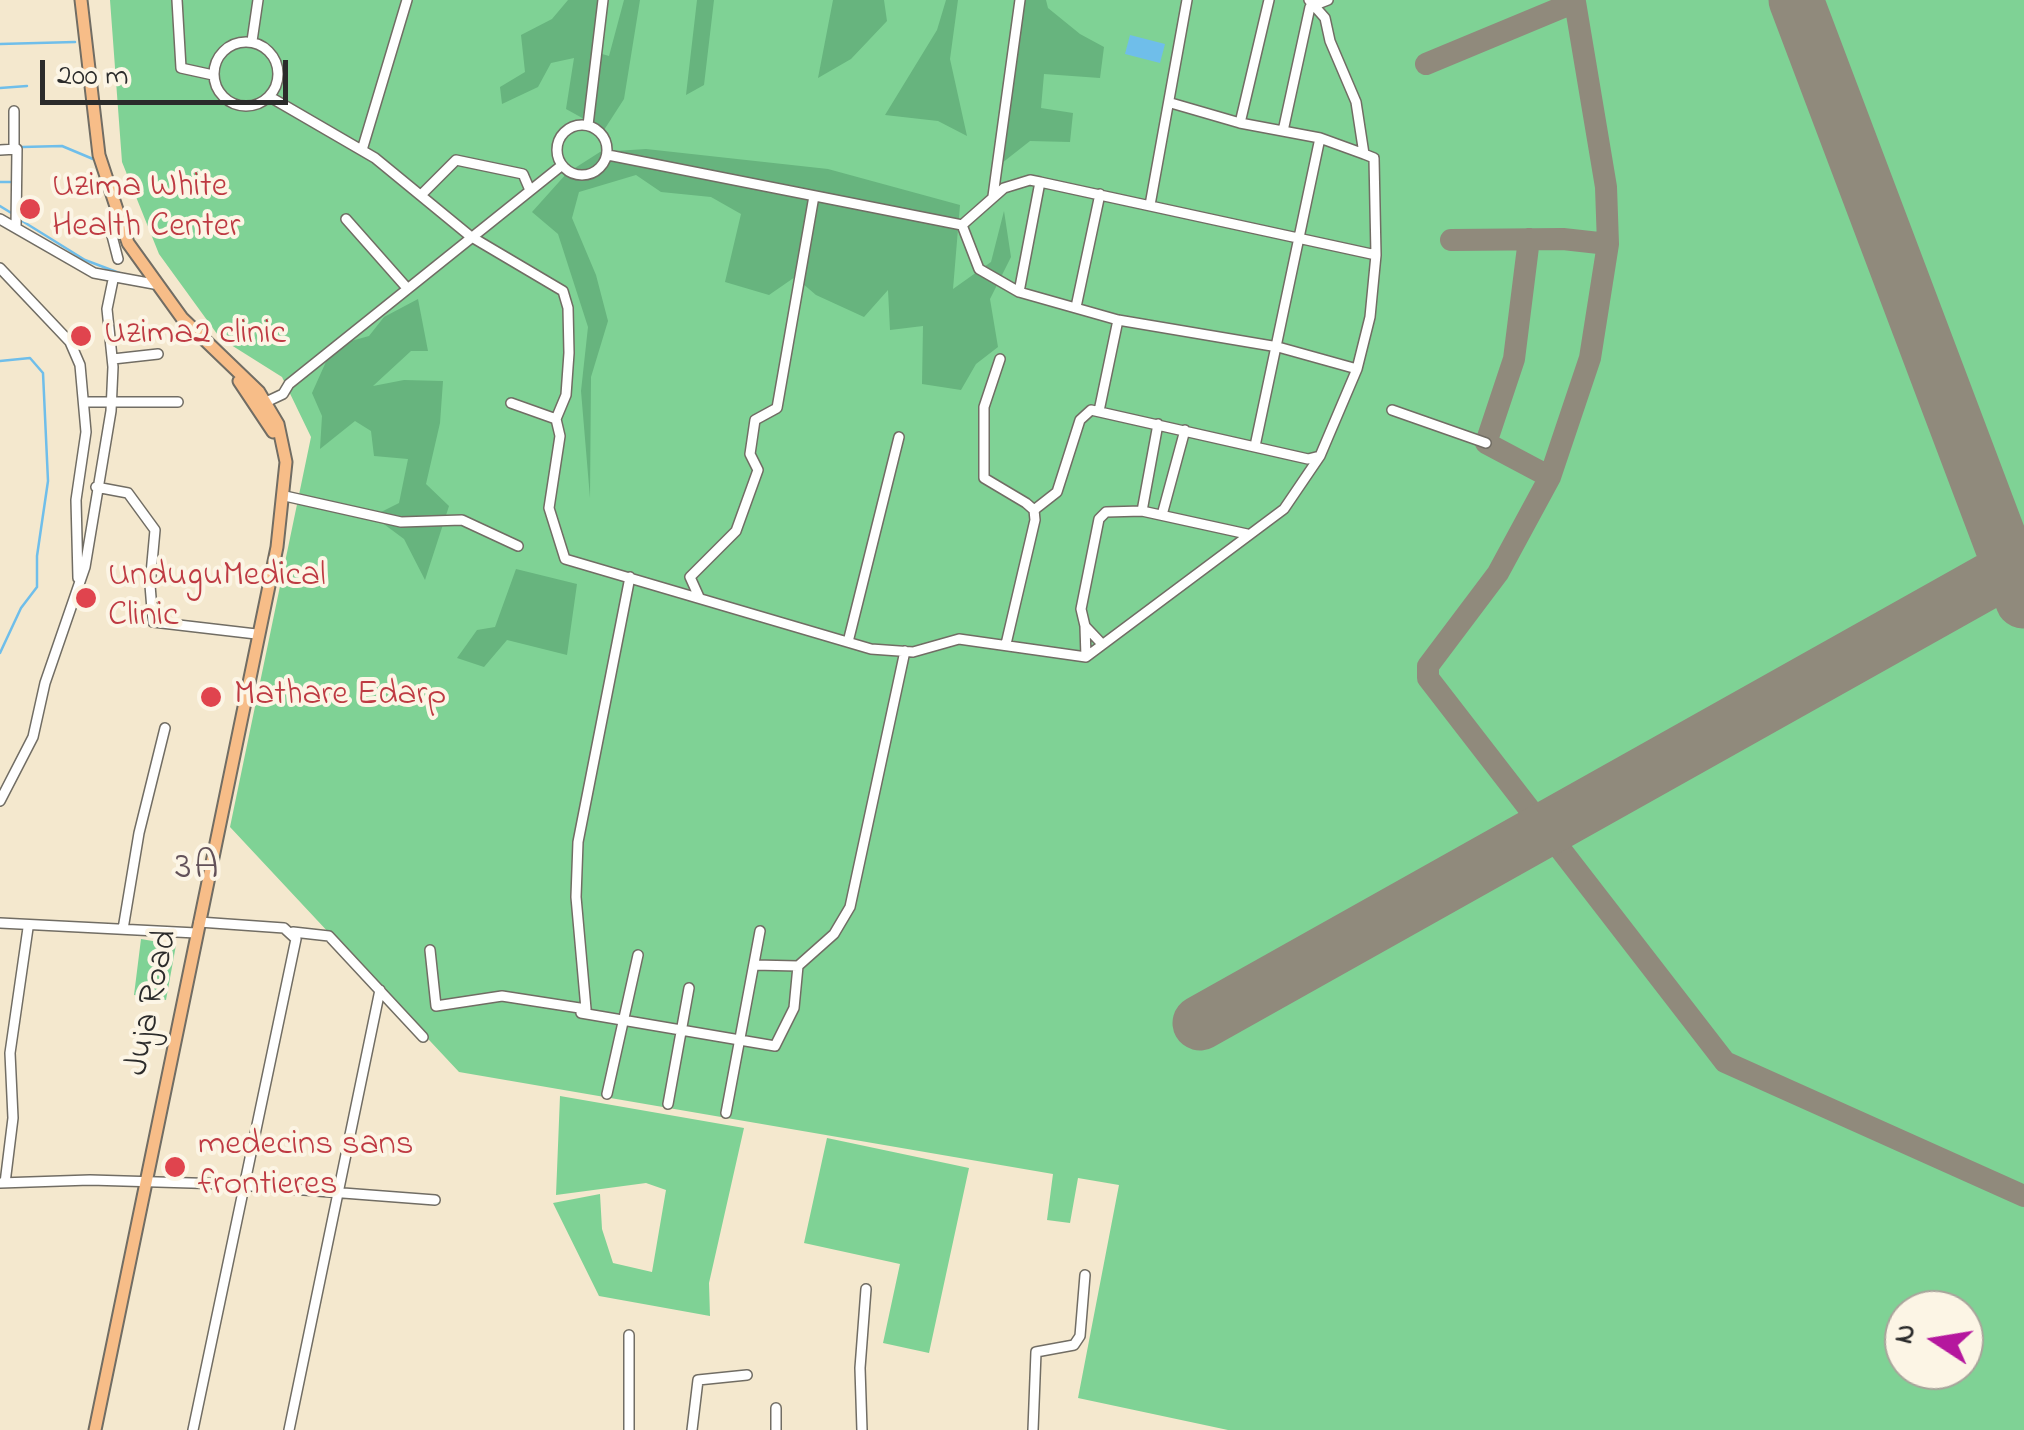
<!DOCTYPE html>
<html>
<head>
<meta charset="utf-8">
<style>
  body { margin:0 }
  #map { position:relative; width:2024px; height:1430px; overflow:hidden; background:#f4e8ce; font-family:"Indie Flower",sans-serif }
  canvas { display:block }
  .north { position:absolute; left:1884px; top:1290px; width:100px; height:100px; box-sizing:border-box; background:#fcf5e5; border:2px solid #a8a49b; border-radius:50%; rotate:282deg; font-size:28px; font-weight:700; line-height:40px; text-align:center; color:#2b2b2b }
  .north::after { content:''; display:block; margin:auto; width:35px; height:45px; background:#b5179e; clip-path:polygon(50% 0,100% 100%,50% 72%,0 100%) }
  .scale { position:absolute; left:40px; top:60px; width:248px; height:45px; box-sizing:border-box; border:5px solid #2b2b2b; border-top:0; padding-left:12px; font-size:30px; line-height:35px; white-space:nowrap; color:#2b2b2b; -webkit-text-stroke:8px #fcf5e5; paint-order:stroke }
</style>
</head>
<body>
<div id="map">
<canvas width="2024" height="1430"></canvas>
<div class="north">N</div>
<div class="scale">200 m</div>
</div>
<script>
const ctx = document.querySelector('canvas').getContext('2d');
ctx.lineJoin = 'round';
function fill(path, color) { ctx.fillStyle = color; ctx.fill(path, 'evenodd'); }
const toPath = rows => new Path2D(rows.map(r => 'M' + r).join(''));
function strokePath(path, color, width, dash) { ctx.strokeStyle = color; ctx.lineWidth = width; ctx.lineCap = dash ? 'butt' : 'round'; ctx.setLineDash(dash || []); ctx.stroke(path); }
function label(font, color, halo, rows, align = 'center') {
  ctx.font = font + ' "Indie Flower",sans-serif'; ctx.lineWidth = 8; ctx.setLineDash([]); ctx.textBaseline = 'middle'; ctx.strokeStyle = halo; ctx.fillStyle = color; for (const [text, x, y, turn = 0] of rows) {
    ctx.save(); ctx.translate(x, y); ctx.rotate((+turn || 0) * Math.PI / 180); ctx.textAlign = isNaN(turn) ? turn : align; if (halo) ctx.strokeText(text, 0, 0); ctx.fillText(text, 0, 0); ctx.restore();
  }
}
fill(toPath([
  [110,0,2024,0,2024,1430,1228,1430,1078,1398,1119,1185,1078,1178,1070,1223,1047,1220,1053,1174,459,1072,230,827,311,437,282,377,220,338,159,254,122,162],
  [1904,1310,1964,1310,1964,1370,1904,1370],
  [141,939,176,945,166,1000,134,995],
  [560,1096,744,1128,709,1283,710,1316,599,1296,553,1203,600,1194,602,1229,613,1263,652,1272,666,1190,646,1183,556,1195],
  [827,1138,969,1168,929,1353,883,1343,900,1264,804,1243]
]), '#7fd295');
fill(toPath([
  [568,0,602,0,595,52,609,56,624,0,640,0,624,99,604,130,566,109,574,58,551,63,538,87,502,104,500,87,525,72,521,35,552,19],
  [697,0,714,0,704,85,686,95],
  [833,0,884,0,887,21,851,59,818,78],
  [946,0,958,0,950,59,967,136,938,121,885,115,937,30],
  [1019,0,1046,0,1048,8,1080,34,1104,47,1100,78,1044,74,1041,108,1073,113,1070,142,1030,141,1002,163],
  [646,149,828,169,960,205,953,289,991,262,1004,211,1011,257,990,299,998,347,976,364,961,390,922,384,923,326,890,330,888,290,864,317,816,295,795,277,769,295,725,282,741,214,711,197,661,192,636,175,579,192,572,218,596,275,608,321,591,377,590,498,581,391,588,327,558,234,532,212,567,173,600,152],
  [418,299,428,351,411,351,373,386,404,380,443,381,440,423,426,484,449,506,425,580,404,539,373,516,399,503,408,459,374,456,371,431,355,421,320,449,322,416,312,393,333,346,369,336,384,317],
  [516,569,577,584,567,655,507,640,484,667,457,658,477,630,495,627]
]), '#67b47e');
fill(toPath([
  [1130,35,1165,44,1160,63,1125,54]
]), '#6fbeea');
strokePath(toPath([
  [0,44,75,42],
  [0,88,27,86],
  [22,147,62,146,93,159],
  [0,182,13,182],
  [0,206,13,214],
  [19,219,85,260,122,274],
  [0,361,30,358,43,373,48,481,37,556,37,587,21,608,0,653]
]), '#6fbeea', 2.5);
strokePath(toPath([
  [1426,64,1575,2,1606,187,1608,244,1590,358,1550,477,1498,573,1428,666,1428,678,1725,1062,2024,1196],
  [1529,239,1514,359,1486,443,1550,477],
  [1451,240,1563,239,1608,244]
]), '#908a7c', 22);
strokePath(toPath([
  [1796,0,2023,601],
  [1200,1023,2024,561]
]), '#908a7c', 55);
const minor = toPath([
  [177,0,181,68,213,75],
  [252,41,258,0],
  '214 74a32 32 0 1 1 64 0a32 32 0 1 1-64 0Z',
  [270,97,375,158,470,236,563,291,568,308,569,353,566,395,556,419,560,436,549,508,565,559,871,649,913,652,959,639,1086,657,1284,509,1320,456,1357,369,1370,317,1376,255,1374,158,1364,154,1356,102,1330,41,1325,18,1309,0],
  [1171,103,1240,123,1320,138,1364,154],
  [14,111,14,149],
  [1240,123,1269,0],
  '557 150a25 25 0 1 1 50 0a25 25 0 1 1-50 0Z',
  [588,125,603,0],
  [1283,131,1310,7,1328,0],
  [0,150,17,149,16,227],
  [362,150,407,0],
  [608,155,962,225,1004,188,1030,180,1040,182,1019,292,979,269,962,225],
  [1040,182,1376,255],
  [421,195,456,160,523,174,529,188],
  [993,196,1020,0],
  [1150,205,1187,0],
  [0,219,94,273,154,284],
  [346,219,407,288],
  [118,259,109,224,118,219],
  [0,268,70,342,80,365,86,432,76,500,78,578],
  [1019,292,1118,320,1278,347,1357,369],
  [1076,307,1100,194],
  [113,359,158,354],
  [1000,359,984,407,984,478,1026,503,1034,510,1035,520,1006,644],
  [84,402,178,402],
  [266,402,283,394,289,384,561,166],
  [511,403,556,419],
  [1392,410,1486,443],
  [1099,411,1118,320],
  [1255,446,1320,138],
  [96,487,128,493,155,530,150,585,153,622,256,634],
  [285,496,401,522,462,520,518,546],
  [1034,510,1057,492,1080,420,1091,410,1308,459,1320,456],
  [1142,511,1158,424],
  [1162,515,1185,430],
  [699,597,690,577,736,531,758,470,750,454,755,420,777,408,814,196],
  [1085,626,1086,657],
  [848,642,899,437],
  [1102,644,1085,626,1081,609,1099,519,1106,512,1142,511,1247,534],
  [0,801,33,737,45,683,85,567,111,411,113,367,107,309,113,280],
  [0,923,196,933],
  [123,929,139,833,165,728],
  [293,932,329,936,423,1037],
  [430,950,436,1006,502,996,586,1009,576,897,578,842,630,577],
  [754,965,798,966,834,934,850,907,905,651],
  [581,1013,775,1046,794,1008,798,966],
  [607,1094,638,955],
  [668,1104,689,988],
  [726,1113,760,931],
  [0,1183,90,1180,225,1184,435,1200],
  [5,1183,13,1118,10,1053,28,928],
  [629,1335,629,1430],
  [193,1430,296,939,284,928,199,922],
  [289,1430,380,990],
  [692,1430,698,1380,747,1375],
  [776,1430,776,1408],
  [862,1430,860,1368,866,1289],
  [1033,1430,1036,1352,1074,1345,1080,1336,1085,1275]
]);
const major = toPath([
  [81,0,99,155,128,243,182,318,259,392,278,424,286,462,277,547,95,1430],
  [239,381,273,432]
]);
strokePath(minor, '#716d64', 12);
strokePath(major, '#716d64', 15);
strokePath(minor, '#fff', 9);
strokePath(major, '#f7bd88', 11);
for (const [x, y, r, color] of [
  [30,209,12,"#e0444e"],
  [81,336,12,"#e0444e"],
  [86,598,12,"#e0444e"],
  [211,697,12,"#e0444e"],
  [175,1167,12,"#e0444e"]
]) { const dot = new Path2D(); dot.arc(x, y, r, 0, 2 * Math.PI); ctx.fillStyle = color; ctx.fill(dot); strokePath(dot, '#fcf5e5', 4); }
label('35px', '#be3a42', '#fcf5e5', [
  ["Uzima White",52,189],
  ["Health Center",52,229],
  ["Uzima2 clinic",104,336],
  ["UnduguMedical",108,578],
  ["Clinic",108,618],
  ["Mathare Edarp",234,697],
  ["medecins sans",198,1147],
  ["frontieres",198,1187]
], 'left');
label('35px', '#2b2b2b', '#fcf5e5', [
  ["Juja Road",154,1003,-78]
]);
ctx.letterSpacing = '2.5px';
label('40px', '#625159', '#fcf5e5', [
  ["3A",198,870]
]);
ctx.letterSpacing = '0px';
</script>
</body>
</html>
